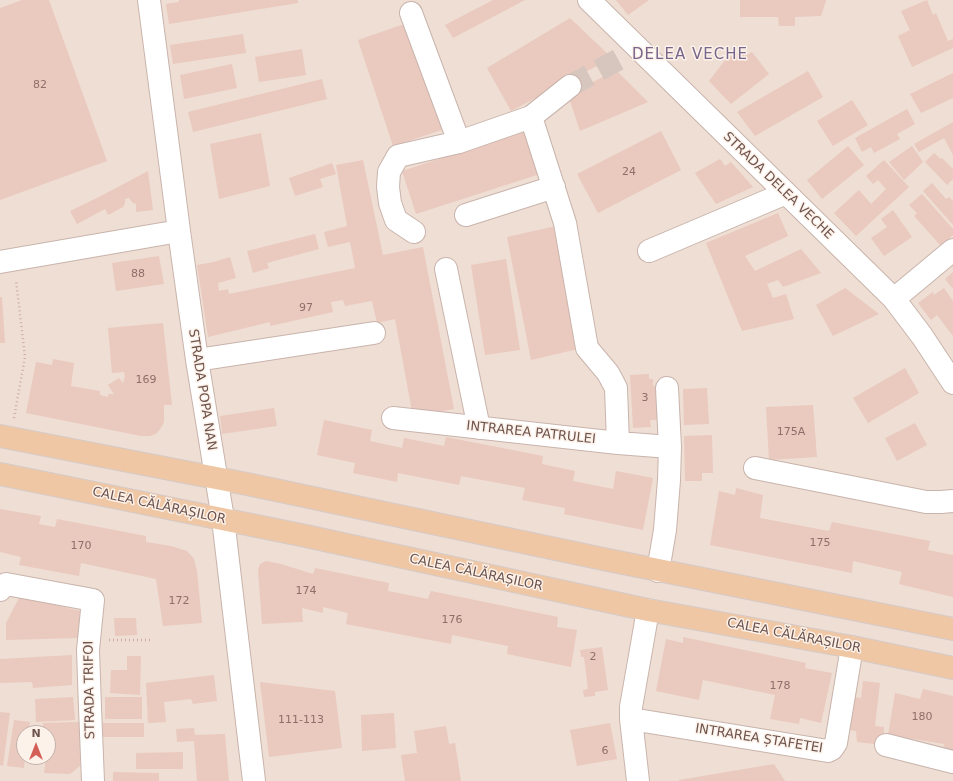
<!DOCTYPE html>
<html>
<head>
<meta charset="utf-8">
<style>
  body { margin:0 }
  #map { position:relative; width:953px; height:781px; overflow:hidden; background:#f9ede4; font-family:"DejaVu Sans",sans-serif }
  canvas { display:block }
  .north { position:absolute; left:16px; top:725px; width:40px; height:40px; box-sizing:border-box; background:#fcf2ea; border:1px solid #c3b2ab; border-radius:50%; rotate:0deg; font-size:11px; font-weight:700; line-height:16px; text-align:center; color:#6e534d }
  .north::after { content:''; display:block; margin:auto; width:14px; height:18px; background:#d35f59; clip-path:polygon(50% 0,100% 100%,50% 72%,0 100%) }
</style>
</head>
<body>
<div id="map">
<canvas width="953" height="781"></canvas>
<div class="north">N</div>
</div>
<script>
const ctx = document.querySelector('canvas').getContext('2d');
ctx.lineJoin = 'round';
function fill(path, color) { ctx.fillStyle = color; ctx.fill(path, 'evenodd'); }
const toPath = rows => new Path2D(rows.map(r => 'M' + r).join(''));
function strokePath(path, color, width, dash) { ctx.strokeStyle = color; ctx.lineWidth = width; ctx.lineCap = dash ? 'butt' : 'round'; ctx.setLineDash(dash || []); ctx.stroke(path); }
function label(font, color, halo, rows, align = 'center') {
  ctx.font = font + ' "DejaVu Sans",sans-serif'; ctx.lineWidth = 3; ctx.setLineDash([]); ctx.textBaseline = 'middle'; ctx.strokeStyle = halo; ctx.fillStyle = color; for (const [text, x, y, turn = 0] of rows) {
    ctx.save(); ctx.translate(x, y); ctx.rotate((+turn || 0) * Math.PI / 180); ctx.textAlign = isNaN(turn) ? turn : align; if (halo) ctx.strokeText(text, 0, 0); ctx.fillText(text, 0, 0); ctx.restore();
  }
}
fill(toPath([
  [0,0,953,0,953,781,0,781],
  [24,733,48,733,48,757,24,757]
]), '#efded3');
fill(toPath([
  [22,0,49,0,107,161,0,200,0,8],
  [179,0,298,0,298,3,169,24,166,4,179,2],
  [493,0,525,0,453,38,445,25],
  [616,0,649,0,628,15],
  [740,0,826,0,826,1,821,16,795,17,795,26,779,26,778,17,740,17],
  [927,0,933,15,936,13,948,41,953,39,953,48,912,67,898,36,910,30,901,11],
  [570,18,612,58,511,111,487,68],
  [407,23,442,130,393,146,358,40],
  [243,34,246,53,173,64,170,45],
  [302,49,306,75,259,82,255,57],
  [740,51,745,56,752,52,769,74,731,104,709,81,726,59],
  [232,64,237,88,184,99,180,75],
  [616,70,648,102,580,131,568,95],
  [808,71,823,97,755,136,737,112],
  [953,73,953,98,921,113,910,94],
  [322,79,327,99,193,132,188,112],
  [852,100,868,125,833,146,817,121],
  [907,109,915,124,897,134,900,139,874,153,871,147,862,152,855,138],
  [953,122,953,155,944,138,919,152,914,144],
  [526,131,540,174,416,214,402,171],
  [661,131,681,170,598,213,577,174],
  [261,133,270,186,219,199,210,144],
  [848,146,864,165,822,199,807,180],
  [912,146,923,162,904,180,889,162],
  [934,153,941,159,942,158,953,169,953,179,947,185,925,162],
  [720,159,725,166,731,162,753,187,716,204,695,173],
  [363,160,383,255,423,247,454,409,413,417,395,319,377,323,372,301,345,306,343,300,331,302,333,312,270,326,270,322,208,337,197,265,214,262,230,257,236,278,218,283,219,291,228,289,229,294,355,268,350,242,328,247,324,232,347,226,336,165],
  [884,160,909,187,856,236,834,213,859,190,871,204,886,189,878,180,873,184,866,176],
  [332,163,336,174,320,179,323,187,295,196,289,178],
  [148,171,153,210,136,212,136,204,133,203,129,198,125,199,125,203,123,207,108,215,105,209,77,224,70,211,99,197],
  [932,183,946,199,949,197,953,201,953,225,923,191],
  [922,194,953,229,953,235,941,246,914,216,917,213,909,205],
  [893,210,912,237,884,256,871,238,887,227,881,219],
  [778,213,788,236,745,256,755,271,801,249,821,273,783,287,778,280,767,284,773,298,786,294,794,319,742,331,706,243],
  [556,226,582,348,531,360,507,237],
  [315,234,319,249,267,263,269,268,253,273,247,251],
  [159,256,164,284,116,291,112,263],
  [506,259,520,350,485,355,471,265],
  [953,272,953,289,945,279],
  [845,288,879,314,833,336,816,305],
  [944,288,953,301,953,336,937,315,931,320,918,303,933,292,934,295],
  [0,297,2,297,5,343,0,343],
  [163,323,172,405,164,405,164,422,161,428,156,434,150,436,141,436,26,413,36,362,52,365,53,359,74,363,71,386,100,391,100,395,108,397,108,394,114,394,108,385,119,378,123,383,125,376,124,372,112,373,108,328],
  [905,368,919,393,868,423,853,398],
  [649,374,649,379,653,379,653,386,656,386,658,420,650,420,651,427,633,428,630,375],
  [707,388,709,424,684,425,683,389],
  [813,405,817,457,769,460,766,407],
  [274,408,277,426,222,434,220,416],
  [324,420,372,430,370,441,402,448,404,438,444,446,446,437,543,456,542,464,575,471,573,481,613,489,616,471,653,478,643,530,564,514,565,508,522,500,525,488,461,476,459,485,398,473,397,482,353,473,355,463,317,455],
  [915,423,927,445,897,461,885,438],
  [712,435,713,473,702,473,702,481,685,481,684,436],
  [736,488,763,495,760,518,829,531,832,522,930,541,928,550,953,555,953,597,899,584,902,572,853,561,852,573,710,545,719,491,735,495],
  [0,509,41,516,39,524,55,527,57,519,146,536,146,542,171,546,187,551,194,559,197,571,202,623,163,626,156,579,81,563,79,576,19,565,21,557,0,552],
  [266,561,281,564,313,574,315,568,389,583,388,591,428,599,431,591,558,617,557,627,577,630,571,667,507,654,508,646,452,635,451,644,346,624,348,613,323,607,323,613,302,608,303,622,262,624,258,570,260,564],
  [20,596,80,611,78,638,6,640,6,623],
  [114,618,136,618,137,635,115,636],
  [683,637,806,663,805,668,832,673,821,723,800,718,799,724,770,719,775,695,703,680,699,700,656,691,666,639,683,643],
  [602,647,608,690,595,692,595,696,584,697,583,690,588,689,584,657,581,657,580,650],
  [72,655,72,685,33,688,32,682,0,683,0,659],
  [127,656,141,656,140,695,110,693,111,670,127,670],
  [214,675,217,701,193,704,191,699,164,702,166,722,148,723,146,683],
  [863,681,880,683,875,726,884,727,883,745,857,742,856,731,850,730,853,697,861,698],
  [260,682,335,691,342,748,269,757],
  [923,689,953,696,953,753,943,752,944,744,888,735,895,693,920,699],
  [73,697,75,720,36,722,35,699],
  [105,697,142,697,142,719,105,719],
  [0,712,10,713,3,766,0,765],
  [394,713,396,748,362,751,361,715],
  [14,720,30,722,28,733,24,733,24,757,25,757,24,768,7,766],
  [80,722,80,766,70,774,44,773,46,759,43,759,43,757,48,757,48,733,43,733,43,723],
  [103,723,144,723,144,737,103,737],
  [610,723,617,759,577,766,570,730],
  [446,726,449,744,455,743,461,781,405,781,401,755,417,753,414,731],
  [194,728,195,735,225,734,229,781,197,781,194,741,177,742,176,729],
  [183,752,183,769,136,769,136,753],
  [774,764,785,781,679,781,679,780],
  [113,772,159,773,159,781,113,781]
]), '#eac9bf');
strokePath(toPath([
  [570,86,623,57]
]), '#d6c6be', 22, [22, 11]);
const minor = toPath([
  [149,0,179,231,197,360,223,519,254,781],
  [589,0,894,299,922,336,953,383],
  [411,13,459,142],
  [531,117,565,223,587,348,608,373,616,388,618,443],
  [466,215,554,187],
  [414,232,396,220,390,203,388,187,389,172,398,156,459,142,531,117,570,86],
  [649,251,786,193],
  [0,262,179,231],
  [446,269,479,428],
  [894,299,953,250],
  [197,360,374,333],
  [393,418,618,443,670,447],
  [755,468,926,502,941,502,953,501],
  [658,571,665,530,669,480,670,447,667,388],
  [0,590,6,584,93,600,88,650,90,708,93,781],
  [631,719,828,751,832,749,836,743,852,647],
  [886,745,953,762],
  [638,781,631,719,631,707,648,610]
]);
const major = toPath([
  [0,436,247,484,608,560,953,629],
  [0,474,301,535,648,610,852,647,953,668]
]);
strokePath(minor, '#c8b4ac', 24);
strokePath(major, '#d4cbca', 24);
strokePath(toPath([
  [14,418,25,357,16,280],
  [109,640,150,640]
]), '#cfada3', 2.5, [1, 3]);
strokePath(minor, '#fff', 22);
strokePath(major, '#efc7a4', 22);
label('11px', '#8d706a', null, [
  ["82",40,85],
  ["24",629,172],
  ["88",138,274],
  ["97",306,308],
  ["169",146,380],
  ["3",645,398],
  ["175A",791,432],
  ["175",820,543],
  ["170",81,546],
  ["174",306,591],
  ["172",179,601],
  ["176",452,620],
  ["2",593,657],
  ["178",780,686],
  ["180",922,717],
  ["111-113",301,720],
  ["6",605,751]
]);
label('13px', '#6e534d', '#fcf2ea', [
  ["STRADA DELEA VECHE",778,186,44],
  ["STRADA POPA NAN",202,390,81],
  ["INTRAREA PATRULEI",531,433,6],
  ["CALEA CĂLĂRAȘILOR",159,506,12],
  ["CALEA CĂLĂRAȘILOR",476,573,12],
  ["CALEA CĂLĂRAȘILOR",794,636,11],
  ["STRADA TRIFOI",90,690,-91],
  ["INTRAREA ȘTAFETEI",759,739,9]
]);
ctx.letterSpacing = '1px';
label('15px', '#78658a', '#fcf2ea', [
  ["DELEA VECHE",690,55]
]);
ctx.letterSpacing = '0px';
</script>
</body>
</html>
